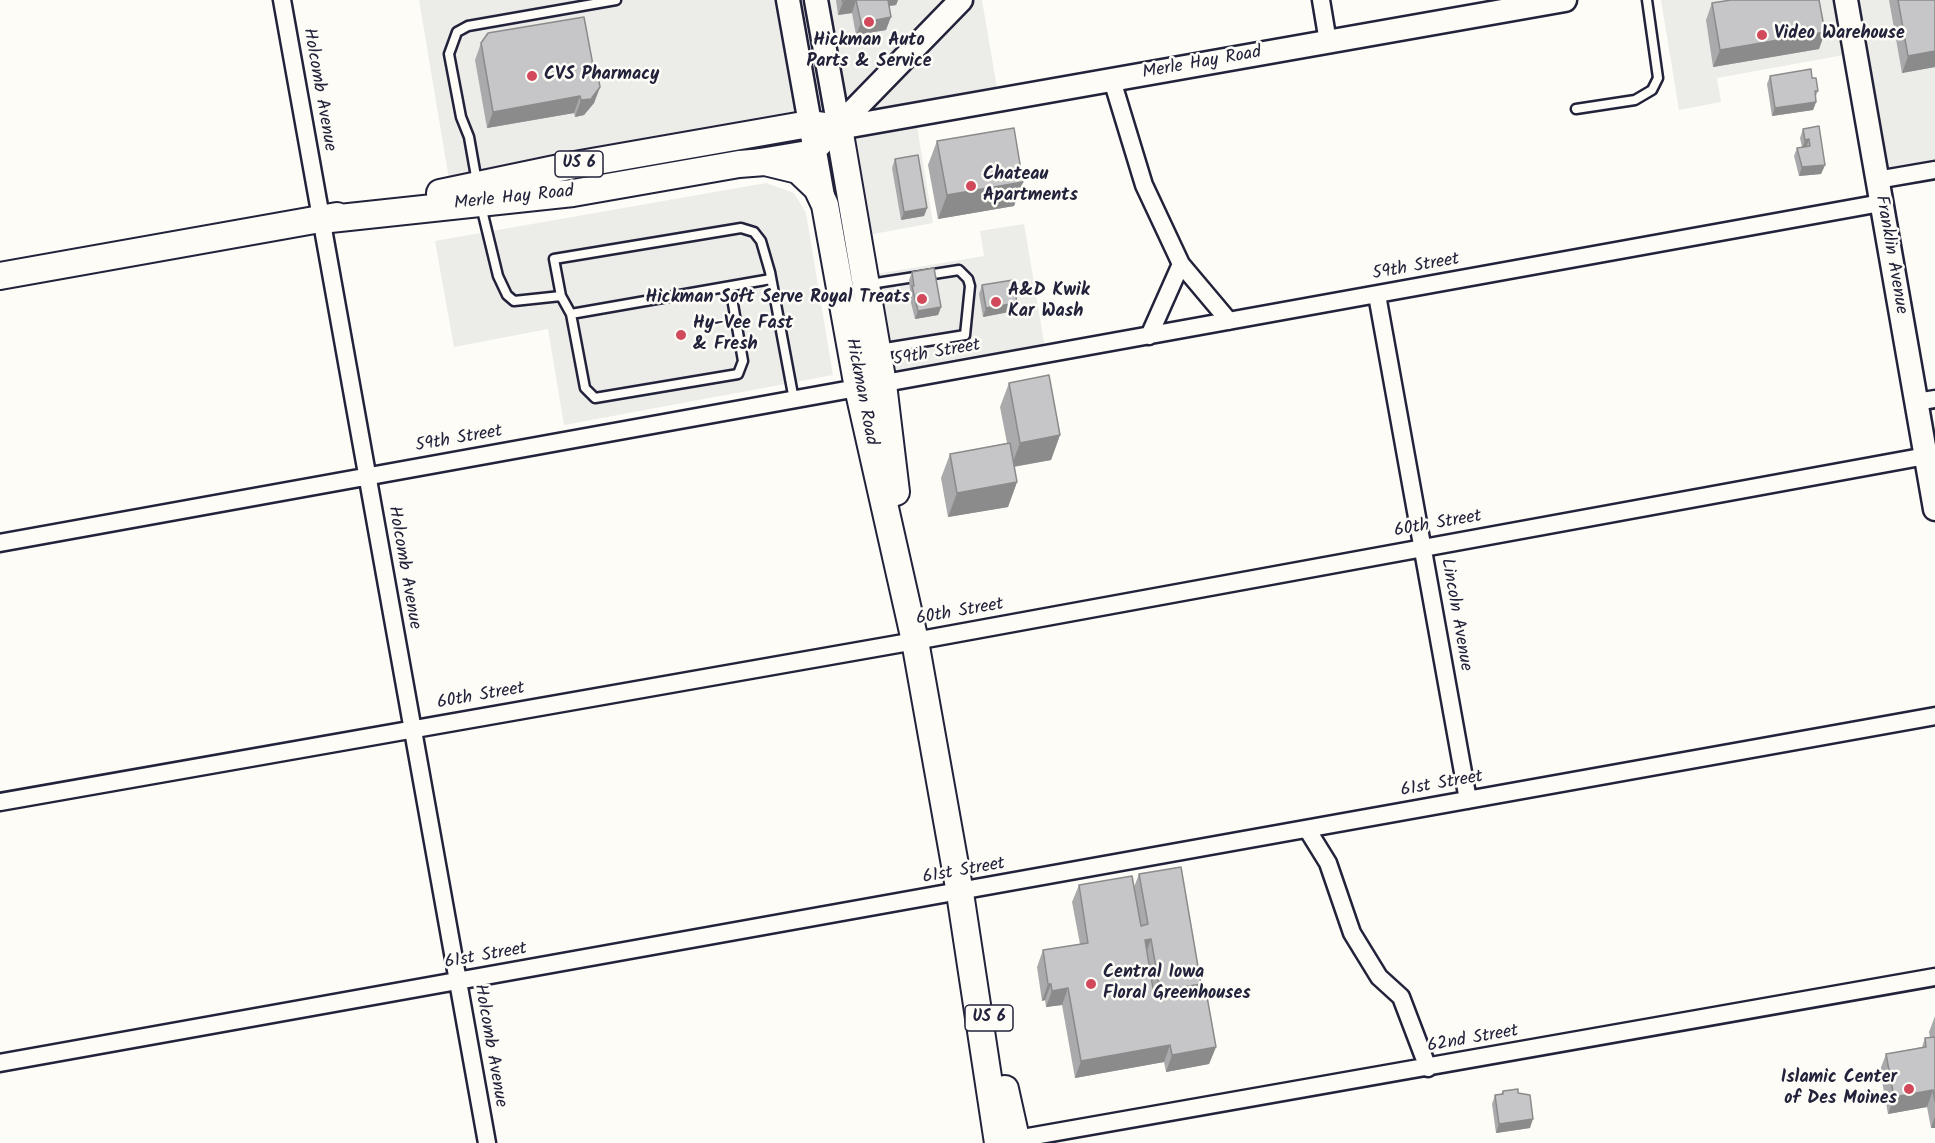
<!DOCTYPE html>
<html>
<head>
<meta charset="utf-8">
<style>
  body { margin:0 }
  canvas { display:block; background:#fdfcf7 }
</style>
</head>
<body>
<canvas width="1935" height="1143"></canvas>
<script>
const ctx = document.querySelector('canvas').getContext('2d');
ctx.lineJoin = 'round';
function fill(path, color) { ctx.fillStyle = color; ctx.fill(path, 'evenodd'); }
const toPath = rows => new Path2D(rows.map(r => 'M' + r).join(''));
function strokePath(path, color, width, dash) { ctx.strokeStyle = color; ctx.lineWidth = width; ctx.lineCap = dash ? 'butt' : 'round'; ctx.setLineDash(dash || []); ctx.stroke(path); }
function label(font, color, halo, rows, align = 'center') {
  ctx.font = font + ' Kalam,sans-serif'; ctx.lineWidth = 5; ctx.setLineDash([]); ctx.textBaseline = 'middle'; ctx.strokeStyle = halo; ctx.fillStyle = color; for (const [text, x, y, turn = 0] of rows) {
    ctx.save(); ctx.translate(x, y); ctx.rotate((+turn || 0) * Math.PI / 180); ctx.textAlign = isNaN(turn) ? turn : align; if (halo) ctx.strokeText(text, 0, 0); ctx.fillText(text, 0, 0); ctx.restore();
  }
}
fill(toPath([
  [419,0,788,0,809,124,451,191],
  [816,0,982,0,999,100,915,114,933,223,857,237],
  [1661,0,1935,0,1935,170,1877,180,1855,53,1717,78,1721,102,1679,110],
  [766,183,794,193,806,213,833,375,564,425,548,329,454,347,435,241],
  [1024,224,1046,354,883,384,864,276,984,256,980,231]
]), '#ecece9');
const lane = toPath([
  [1576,109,1635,100,1652,90,1658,78,1647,0],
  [477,182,469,137,461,117,449,54,457,32,468,26,616,0],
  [481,206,498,276,507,295,514,301,561,296,554,259,741,228,754,232,761,241,770,272,794,400],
  [870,284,959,270,968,279,970,286,965,335,879,349],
  [561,296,571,314,585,388,595,398,738,374,743,361,730,287],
  [571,314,771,279]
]);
const street = toPath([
  [282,0,487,1143],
  [1321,0,1328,42],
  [1112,80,1144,185,1181,264,1229,321],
  [1877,180,1935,170],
  [1377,295,1468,800],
  [1149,336,1181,264],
  [1916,402,1935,399],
  [0,543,1881,203],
  [0,802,915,641,1926,456],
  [1307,829,1328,863,1352,933,1379,977,1401,997,1428,1068],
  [0,1063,1935,716],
  [1017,1139,1935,977]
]);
const secondary = toPath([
  [788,0,824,202],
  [816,0,839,128],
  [1846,0,1935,509],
  [839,128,1565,0],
  [760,160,814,151,961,0]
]);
const primary = toPath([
  [440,193,569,166,809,124,839,128,883,384,896,492],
  [321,220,573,193,739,164,765,162,798,170,817,188,825,205,858,388,915,641,960,893,998,1143],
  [0,276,337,216],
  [1005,1089,1017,1143]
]);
strokePath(lane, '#22223b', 13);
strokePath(street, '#22223b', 21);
strokePath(secondary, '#22223b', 27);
strokePath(primary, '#22223b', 30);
strokePath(lane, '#fdfcf7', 8);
strokePath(street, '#fdfcf7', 16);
strokePath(secondary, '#fdfcf7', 22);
strokePath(primary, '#fdfcf7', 26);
fill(toPath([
  [836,0,898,0,896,5,889,6,886,30,856,35,852,13,838,15],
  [1889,0,1935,0,1935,67,1902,73],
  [1712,3,1825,32,1819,49,1713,67,1706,20],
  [481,43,595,76,600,87,594,103,584,115,575,117,574,113,487,128,475,60],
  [1770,76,1812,78,1818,91,1815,98,1816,102,1813,110,1772,116,1767,84],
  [1803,129,1825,165,1821,174,1799,176,1794,156,1797,148,1802,147,1800,138],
  [937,141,1023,182,1014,206,938,219,928,165],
  [895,159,927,208,924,216,901,220,892,168],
  [912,272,941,307,938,315,915,319,909,295,910,290,909,280],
  [982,285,1017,303,1014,311,983,317,979,294],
  [1009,383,1060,435,1051,460,1014,467,1017,482,1008,507,948,517,941,478,950,454,1007,443,1000,407],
  [1139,874,1201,984,1198,993,1216,1047,1209,1064,1166,1072,1164,1062,1075,1078,1062,1005,1046,1007,1045,1000,1042,1001,1037,967,1043,950,1080,944,1072,902,1079,885,1134,887],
  [1935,1016,1935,1128,1931,1128,1927,1107,1888,1114,1880,1070,1886,1054,1922,1047,1925,1038,1930,1037,1929,1032],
  [1503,1091,1518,1093,1530,1128,1496,1133,1492,1104,1495,1095,1501,1094]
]), '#aaaaac');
fill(toPath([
  [856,0,852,13,838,15,843,2],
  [885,0,898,0,896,5,882,7],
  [891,17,886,30,856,35,861,23],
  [1825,32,1819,49,1713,67,1720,50],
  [1935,51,1935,67,1902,73,1908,56],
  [600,87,594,103,584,115,575,117,581,100],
  [580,96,574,113,487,128,493,112],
  [1816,102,1813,110,1772,116,1775,108],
  [1809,139,1806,148,1802,149,1805,140],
  [1825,165,1821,174,1799,176,1802,167],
  [1023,182,1014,206,938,219,947,195],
  [927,208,924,216,901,220,904,212],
  [1017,303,1014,311,983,317,986,308],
  [941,307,938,315,915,319,918,311],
  [1060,435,1051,460,1011,467,1020,443],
  [1017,482,1008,507,948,517,957,493],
  [1151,939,1145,956,1145,940],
  [1048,984,1051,984,1045,1000,1042,1001],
  [1201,984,1195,1001,1154,1008,1160,991],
  [1068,988,1062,1005,1046,1007,1052,991],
  [1170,1045,1164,1062,1075,1078,1081,1061],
  [1216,1047,1209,1064,1166,1072,1172,1055],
  [1933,1090,1927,1107,1888,1114,1894,1097],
  [1935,1116,1935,1128,1931,1128],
  [1533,1119,1530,1128,1496,1133,1499,1124]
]), '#8b8b8c');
const building = toPath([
  [842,0,888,0,891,17,861,23,856,0,843,2,842,0],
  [1731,0,1819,0,1825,32,1720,50,1712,3,1731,0],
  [1898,0,1935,0,1935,51,1908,56,1898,0],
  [584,17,595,76,598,76,600,87,591,99,581,100,580,96,493,112,481,43,488,33,584,17],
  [1811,69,1812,78,1816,78,1818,91,1815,91,1816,102,1775,108,1770,76,1811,69],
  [1819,126,1825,165,1802,167,1797,148,1810,146,1809,139,1805,140,1803,129,1819,126],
  [1014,128,1023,182,947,195,937,141,1014,128],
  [918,155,927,208,904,212,895,159,918,155],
  [934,268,941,307,918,311,912,286,914,286,912,272,934,268],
  [1013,280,1017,303,986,308,982,285,1013,280],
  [1049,375,1060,435,1020,443,1009,383,1049,375],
  [1010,443,1017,482,957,493,950,454,1010,443],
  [1181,867,1201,984,1160,991,1151,939,1145,940,1154,995,1186,990,1187,995,1206,991,1216,1047,1172,1055,1170,1045,1081,1061,1068,988,1052,991,1051,984,1048,984,1043,950,1088,943,1079,885,1132,876,1141,926,1148,924,1139,874,1181,867],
  [1935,1037,1935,1101,1933,1090,1894,1097,1886,1054,1926,1047,1925,1038,1935,1037],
  [1518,1089,1518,1093,1530,1095,1533,1119,1499,1124,1495,1095,1503,1094,1503,1091,1518,1089]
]);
fill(building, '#c6c6c8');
strokePath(building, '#8b8b8c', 1.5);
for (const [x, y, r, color] of [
  [869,22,6,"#d1495b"],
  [1762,35,6,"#d1495b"],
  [532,76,6,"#d1495b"],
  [971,186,6,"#d1495b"],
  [922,299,6,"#d1495b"],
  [996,302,6,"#d1495b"],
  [681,335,6,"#d1495b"],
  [1091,984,6,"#d1495b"],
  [1909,1089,6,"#d1495b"]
]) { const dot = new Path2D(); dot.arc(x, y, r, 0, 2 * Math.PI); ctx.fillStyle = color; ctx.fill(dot); strokePath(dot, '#fdfcf7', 2); }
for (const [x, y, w] of [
  [579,164,48],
  [989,1018,48]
]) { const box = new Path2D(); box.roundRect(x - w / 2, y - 13, w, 26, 4.5); ctx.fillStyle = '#fdfcf7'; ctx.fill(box); strokePath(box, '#22223b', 1.5); }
label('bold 16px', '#22223b', null, [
  ["US 6",579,164],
  ["US 6",989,1018]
]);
label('bold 18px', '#22223b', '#fdfcf7', [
  ["Video Warehouse",1774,35],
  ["Hickman Auto",869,42,"center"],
  ["Parts & Service",869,63,"center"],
  ["CVS Pharmacy",544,76],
  ["Chateau",983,176],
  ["Apartments",983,197],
  ["A&D Kwik",1008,292],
  ["Kar Wash",1008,313],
  ["Hickman Soft Serve Royal Treats",910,299,"right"],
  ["Hy-Vee Fast",693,325],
  ["& Fresh",693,346],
  ["Central Iowa",1103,974],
  ["Floral Greenhouses",1103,995],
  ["Islamic Center",1897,1079,"right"],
  ["of Des Moines",1897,1100,"right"]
], 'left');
label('18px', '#22223b', '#fdfcf7', [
  ["Merle Hay Road",1202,64,-10],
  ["Holcomb Avenue",318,90,80],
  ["Merle Hay Road",514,199,-6],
  ["Franklin Avenue",1890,255,80],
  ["59th Street",1416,268,-10],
  ["59th Street",937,354,-10],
  ["Hickman Road",860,392,79],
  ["59th Street",459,440,-10],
  ["60th Street",1438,525,-10],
  ["Holcomb Avenue",403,568,80],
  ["60th Street",960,613,-10],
  ["Lincoln Avenue",1455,615,80],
  ["60th Street",481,697,-10],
  ["61st Street",1442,785,-10],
  ["61st Street",964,872,-10],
  ["61st Street",486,957,-10],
  ["62nd Street",1473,1040,-10],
  ["Holcomb Avenue",489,1046,80]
]);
</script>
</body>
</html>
